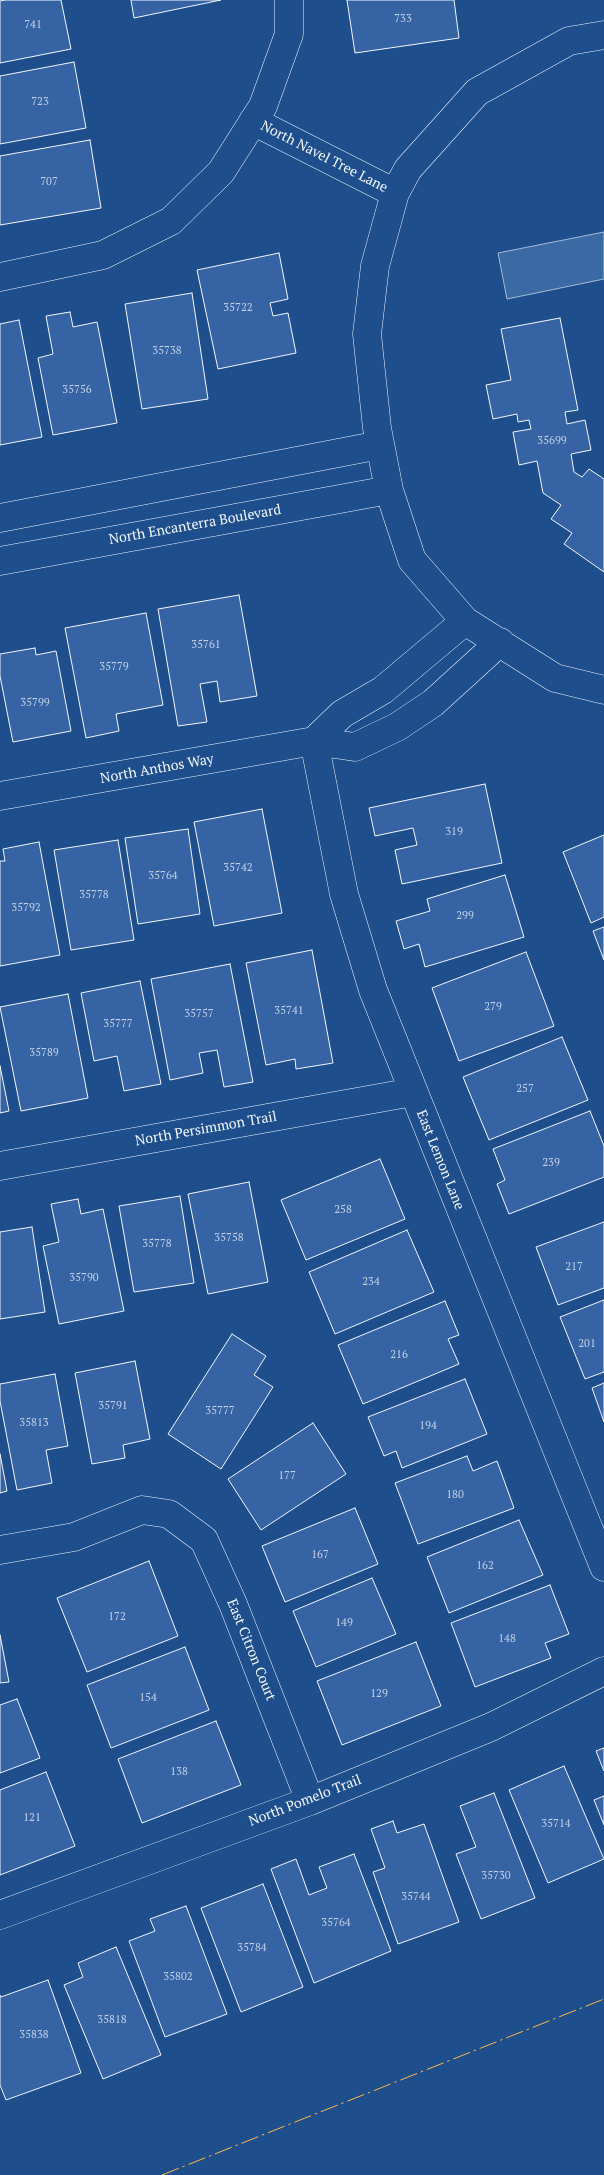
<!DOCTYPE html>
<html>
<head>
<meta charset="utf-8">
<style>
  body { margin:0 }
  canvas { display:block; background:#1f4e8c }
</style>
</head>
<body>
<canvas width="604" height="2175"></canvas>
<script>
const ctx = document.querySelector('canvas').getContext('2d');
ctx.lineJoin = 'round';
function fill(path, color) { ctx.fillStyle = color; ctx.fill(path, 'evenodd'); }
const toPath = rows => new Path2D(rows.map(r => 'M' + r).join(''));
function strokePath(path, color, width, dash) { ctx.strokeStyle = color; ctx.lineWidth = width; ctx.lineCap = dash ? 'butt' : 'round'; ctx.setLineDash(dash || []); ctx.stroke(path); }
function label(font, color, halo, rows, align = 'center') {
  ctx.font = font + ' "PT Serif",serif'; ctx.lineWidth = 4; ctx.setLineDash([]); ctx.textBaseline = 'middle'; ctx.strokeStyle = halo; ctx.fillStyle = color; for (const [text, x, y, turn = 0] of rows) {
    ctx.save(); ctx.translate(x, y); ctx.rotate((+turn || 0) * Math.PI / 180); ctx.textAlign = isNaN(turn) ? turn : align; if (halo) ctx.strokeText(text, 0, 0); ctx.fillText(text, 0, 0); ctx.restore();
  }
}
const water = toPath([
  [604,232,604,279,507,299,498,253,604,232]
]);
fill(water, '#3b69a3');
strokePath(water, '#a8bbd7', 1);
const building = toPath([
  [5,0,61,0,71,49,0,63,0,1,5,0],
  [131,0,221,0,134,18,131,0],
  [347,0,454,0,459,38,355,53,347,0],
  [74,62,86,128,0,144,0,76,74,62],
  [90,140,101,208,0,225,0,156,90,140],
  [279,253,288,299,270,303,273,316,288,313,296,353,218,369,197,270,279,253],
  [192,293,208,399,142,409,125,304,192,293],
  [70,312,73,327,97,322,117,423,53,435,38,358,53,354,46,316,70,312],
  [560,318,578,410,565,412,567,424,585,420,591,450,571,454,574,472,582,477,589,469,604,479,604,572,564,544,572,533,551,519,561,505,543,493,537,461,519,465,513,432,531,429,529,420,518,422,517,414,493,419,486,385,511,380,501,329,560,318],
  [19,320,42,437,0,445,0,324,19,320],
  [239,595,257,696,220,702,217,681,200,684,207,722,178,726,158,609,239,595],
  [146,613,163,705,116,714,119,731,86,738,65,628,146,613],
  [35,648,36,655,56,651,71,731,13,742,0,676,0,654,35,648],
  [485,784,502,863,402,884,395,850,417,845,413,828,375,836,369,808,485,784],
  [262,809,282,913,214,926,194,822,262,809],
  [188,829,200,914,138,924,125,838,188,829],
  [604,835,604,917,591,923,563,852,604,835],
  [118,840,134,940,71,950,54,850,118,840],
  [39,842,60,955,0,966,0,861,5,861,3,849,39,842],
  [505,875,524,937,425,967,419,944,404,949,396,921,430,911,427,899,505,875],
  [604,927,604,960,593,931,604,927],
  [312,950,333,1063,296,1069,295,1059,266,1065,246,963,312,950],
  [526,952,554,1026,459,1061,432,988,526,952],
  [230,964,253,1082,224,1087,217,1050,199,1053,203,1073,170,1080,151,979,230,964],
  [140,981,161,1084,124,1091,117,1056,94,1061,81,993,140,981],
  [68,994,88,1098,21,1111,0,1007,68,994],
  [562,1037,588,1100,489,1140,463,1077,562,1037],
  [0,1066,9,1111,0,1113,0,1066],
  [590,1111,604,1146,604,1177,509,1214,497,1184,505,1180,493,1149,590,1111],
  [380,1159,405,1219,306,1260,281,1200,380,1159],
  [249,1182,268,1282,208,1294,188,1194,249,1182],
  [180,1196,194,1283,134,1292,119,1206,180,1196],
  [78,1199,81,1214,103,1209,124,1311,59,1324,43,1246,59,1242,51,1204,78,1199],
  [604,1222,604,1288,558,1305,536,1247,604,1222],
  [32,1227,45,1312,0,1319,0,1232,32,1227],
  [407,1230,434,1292,335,1334,309,1272,407,1230],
  [604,1300,604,1372,585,1379,560,1317,604,1300],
  [445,1301,459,1335,448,1339,459,1364,363,1404,338,1345,445,1301],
  [232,1334,266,1356,254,1375,273,1387,221,1469,168,1434,232,1334],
  [135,1361,150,1439,123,1445,125,1458,92,1464,75,1373,135,1361],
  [55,1374,68,1446,46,1450,52,1483,17,1490,0,1401,0,1384,55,1374],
  [465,1379,487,1434,402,1468,396,1451,384,1456,368,1417,465,1379],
  [604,1383,604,1422,592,1388,604,1383],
  [313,1423,346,1474,261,1530,228,1479,313,1423],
  [0,1454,7,1491,0,1493,0,1454],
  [467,1456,473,1471,497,1461,514,1508,418,1544,395,1483,467,1456],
  [355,1508,378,1564,285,1602,262,1546,355,1508],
  [519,1520,543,1575,449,1613,427,1557,519,1520],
  [149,1561,178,1636,87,1672,57,1598,149,1561],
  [372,1578,396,1634,316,1667,293,1611,372,1578],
  [550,1585,569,1634,545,1643,551,1658,475,1687,451,1623,550,1585],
  [0,1635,9,1682,0,1683,0,1635],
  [416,1642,441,1706,342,1745,317,1681,416,1642],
  [185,1647,209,1710,111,1748,87,1685,185,1647],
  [17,1699,40,1758,0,1773,0,1705,17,1699],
  [216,1721,241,1785,142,1823,118,1759,216,1721],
  [604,1748,604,1771,596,1751,604,1748],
  [564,1766,604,1859,548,1883,509,1790,564,1766],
  [46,1772,75,1846,0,1875,0,1790,46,1772],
  [494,1793,535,1898,481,1919,456,1854,476,1847,460,1806,494,1793],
  [604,1796,604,1825,594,1800,604,1796],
  [393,1821,397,1833,424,1824,459,1922,398,1944,373,1872,385,1868,371,1829,393,1821],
  [354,1854,391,1951,314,1983,271,1869,296,1859,309,1895,327,1888,319,1867,354,1854],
  [263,1884,303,1987,241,2012,201,1908,263,1884],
  [186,1906,227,2014,165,2037,129,1941,155,1931,150,1919,186,1906],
  [116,1947,161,2055,103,2079,64,1985,83,1977,78,1963,116,1947],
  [48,1980,81,2073,6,2100,0,2085,0,1995,1,1997,48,1980]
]);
fill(building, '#3563a3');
strokePath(building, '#f2f6ff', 1);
const street = toPath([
  [604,35,569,41,477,92,408,169,395,193,375,266,367,334,377,428,389,490,412,560,465,621,555,678,604,690],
  [253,121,395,193],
  [0,277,103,255,171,221,221,172,263,106,289,34,289,0],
  [0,518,380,445],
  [0,561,389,490],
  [314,741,344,894,373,990,604,1567],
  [314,741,342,714,383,690,465,621],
  [0,796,314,741,355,747,397,727,433,703,500,642],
  [0,1166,413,1092],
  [0,1550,74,1537,142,1510,169,1514,204,1540,233,1604,310,1801],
  [0,1915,310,1801,491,1727,604,1671]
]);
strokePath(street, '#f2f6ff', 29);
strokePath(street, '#1f4e8c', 28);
strokePath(toPath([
  [162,2175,604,1999]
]), '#ffb74d', 1, [18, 4, 2.5, 4]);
label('11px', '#c3d1e8', null, [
  ["733",403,19],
  ["741",33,25],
  ["723",40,102],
  ["707",49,182],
  ["35722",238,308],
  ["35738",167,351],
  ["35756",77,390],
  ["35699",552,441],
  ["35761",206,645],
  ["35779",114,667],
  ["35799",35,703],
  ["319",454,832],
  ["35742",238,868],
  ["35764",163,876],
  ["35778",94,895],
  ["35792",26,908],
  ["299",465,916],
  ["279",493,1007],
  ["35741",289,1011],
  ["35757",199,1014],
  ["35777",118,1024],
  ["35789",44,1053],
  ["257",525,1089],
  ["239",551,1163],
  ["258",343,1210],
  ["35758",229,1238],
  ["35778",157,1244],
  ["217",574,1267],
  ["35790",84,1278],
  ["234",371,1282],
  ["201",587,1344],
  ["216",399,1355],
  ["35791",113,1406],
  ["35777",220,1411],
  ["35813",34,1423],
  ["194",428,1426],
  ["177",287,1476],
  ["180",455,1495],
  ["167",320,1555],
  ["162",485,1566],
  ["172",117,1617],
  ["149",344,1623],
  ["148",507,1639],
  ["129",379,1694],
  ["154",148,1698],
  ["138",179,1772],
  ["121",32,1818],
  ["35714",556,1824],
  ["35730",496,1876],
  ["35744",416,1897],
  ["35764",336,1923],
  ["35784",252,1948],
  ["35802",178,1977],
  ["35818",112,2020],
  ["35838",34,2035]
]);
label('14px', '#f2f6ff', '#1f4e8c', [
  ["North Navel Tree Lane",324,157,27],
  ["North Encanterra Boulevard",195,525,-10],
  ["North Anthos Way",157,769,-10],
  ["North Persimmon Trail",206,1129,-10],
  ["East Lemon Lane",440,1160,68],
  ["East Citron Court",251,1650,68],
  ["North Pomelo Trail",305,1801,-21]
]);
</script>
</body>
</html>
